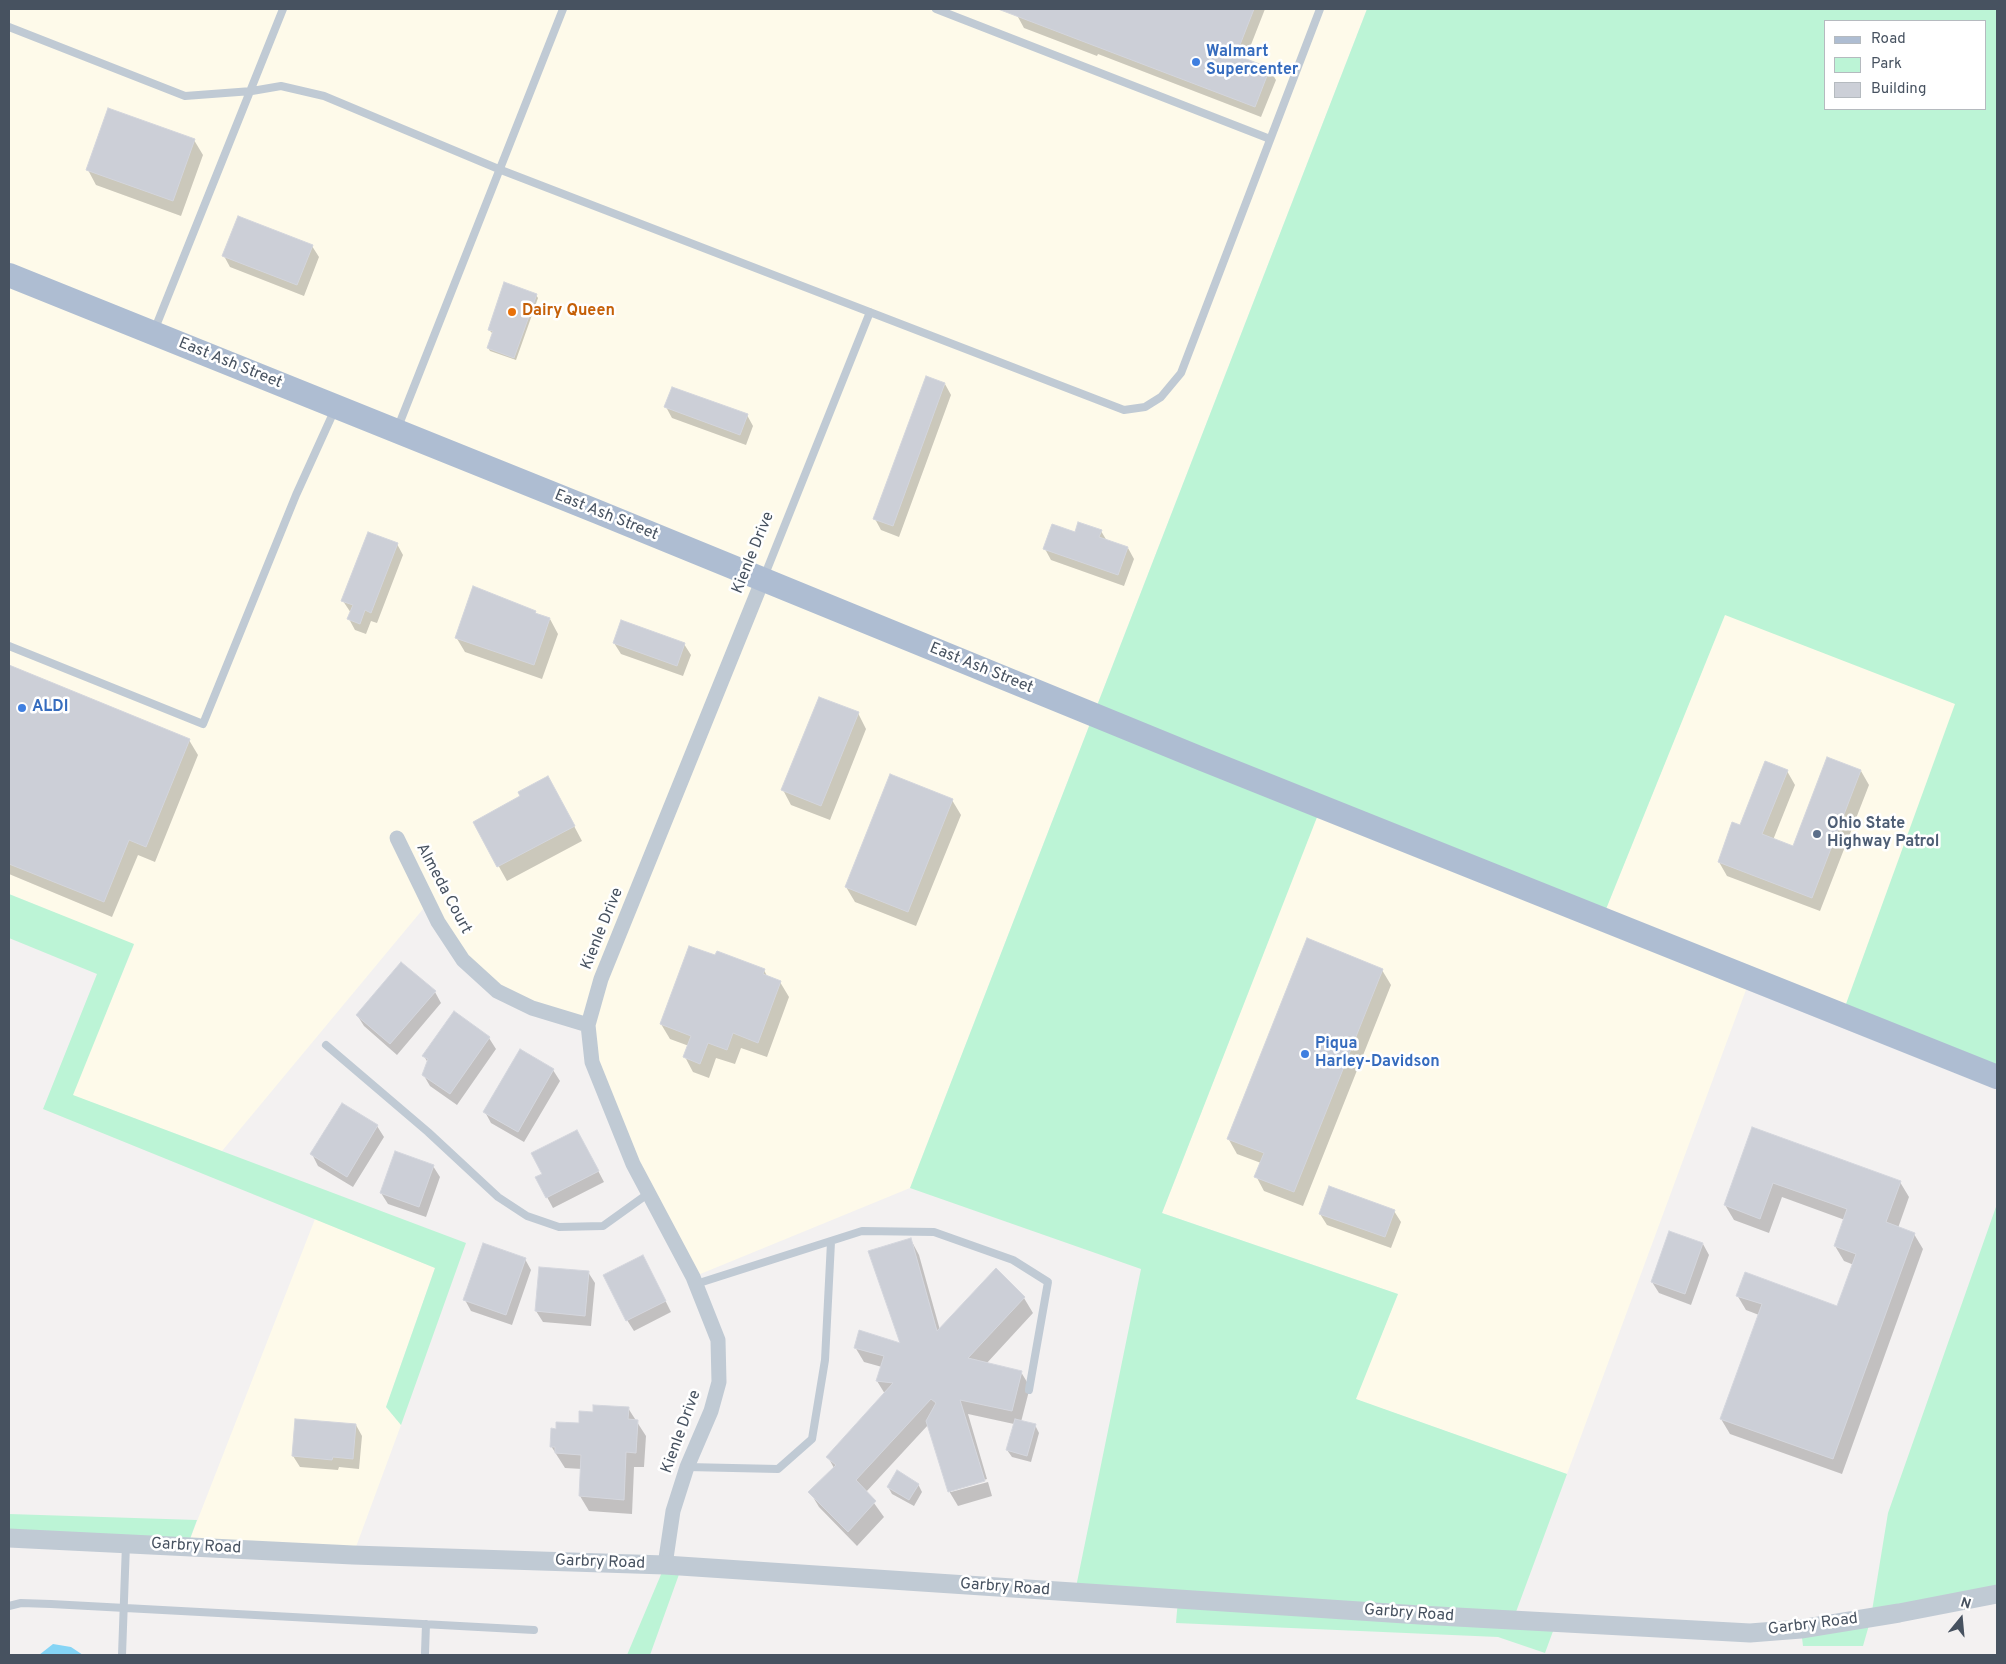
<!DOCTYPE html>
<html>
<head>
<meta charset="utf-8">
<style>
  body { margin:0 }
  #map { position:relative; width:2006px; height:1664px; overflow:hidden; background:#f3f1f1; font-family:Overpass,sans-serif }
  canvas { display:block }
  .frame { position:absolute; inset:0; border:10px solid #475260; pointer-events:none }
  .legend { position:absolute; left:1824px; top:20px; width:162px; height:90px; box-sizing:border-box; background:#fff; border:1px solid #b5babf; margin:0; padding:6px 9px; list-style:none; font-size:15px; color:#475260 }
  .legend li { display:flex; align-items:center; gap:10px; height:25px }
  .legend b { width:25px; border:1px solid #b5babf }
  .north { position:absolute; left:1936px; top:1594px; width:50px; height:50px; -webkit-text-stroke:4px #fff; paint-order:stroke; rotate:17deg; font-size:14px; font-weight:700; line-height:20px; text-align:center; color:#475260 }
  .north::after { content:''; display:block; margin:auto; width:18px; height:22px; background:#475260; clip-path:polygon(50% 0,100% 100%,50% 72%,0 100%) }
</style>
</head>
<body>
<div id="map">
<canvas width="2006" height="1664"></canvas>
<div class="frame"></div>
<ul class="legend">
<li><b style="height:6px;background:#aebdd2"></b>Road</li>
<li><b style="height:14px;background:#bcf4d6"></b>Park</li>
<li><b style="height:14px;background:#cccfd7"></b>Building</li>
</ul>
<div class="north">N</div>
</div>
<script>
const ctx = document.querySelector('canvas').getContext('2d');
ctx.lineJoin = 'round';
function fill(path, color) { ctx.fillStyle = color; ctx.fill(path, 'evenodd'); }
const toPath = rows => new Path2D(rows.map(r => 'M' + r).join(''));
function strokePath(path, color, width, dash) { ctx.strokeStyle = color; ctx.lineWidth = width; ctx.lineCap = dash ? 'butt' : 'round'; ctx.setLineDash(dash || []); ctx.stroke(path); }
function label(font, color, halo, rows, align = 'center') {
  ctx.font = font + ' Overpass,sans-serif'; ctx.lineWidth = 5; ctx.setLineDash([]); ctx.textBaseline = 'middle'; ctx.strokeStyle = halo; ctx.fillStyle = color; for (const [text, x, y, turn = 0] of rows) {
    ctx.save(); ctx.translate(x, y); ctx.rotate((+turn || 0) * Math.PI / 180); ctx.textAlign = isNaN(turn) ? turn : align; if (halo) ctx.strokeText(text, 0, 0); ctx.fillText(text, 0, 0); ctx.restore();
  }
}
fill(toPath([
  [9,9,1367,9,910,1188,693,1277,605,1097,588,1025,532,1008,463,960,428,903,222,1151,72,1095,134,945,9,894],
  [1725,614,1956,704,1842,1015,1750,979,1567,1474,1355,1399,1398,1294,1162,1213,1321,806,1602,919],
  [315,1219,435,1268,386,1407,401,1425,353,1555,187,1547]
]), '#fefaea');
fill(toPath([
  [1367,9,1997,9,1997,1077,1842,1015,1955,704,1725,615,1602,919,1321,807,1162,1213,1398,1294,1356,1399,1567,1474,1513,1620,1556,1623,1545,1653,1498,1637,1176,1623,1178,1599,1075,1592,1141,1269,910,1188],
  [1825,21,1985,21,1985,109,1825,109],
  [9,894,134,944,73,1095,466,1243,401,1425,386,1407,435,1268,43,1109,97,974,9,938],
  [1997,1204,1997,1594,1871,1618,1863,1646,1803,1646,1801,1629,1871,1617,1888,1513],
  [9,1514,197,1520,187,1547,9,1538],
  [665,1565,682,1566,650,1655,627,1655]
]), '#bcf4d6');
fill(toPath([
  [53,1644,71,1647,83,1655,39,1655]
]), '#85d4f5');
fill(toPath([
  [1015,9,1265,9,1245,60,1269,69,1276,80,1261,117,1098,54,1097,56,1024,28,1018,17,1020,11],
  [194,140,203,155,181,216,96,185,88,170],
  [312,246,319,257,304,296,230,267,224,256],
  [536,295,538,298,516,360,490,351,488,348,493,334,489,330],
  [945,384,951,395,899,537,881,530,875,519],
  [666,407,747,415,753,426,746,445,672,418],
  [1101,531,1107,541,1128,548,1134,559,1124,586,1051,560,1045,549,1076,533],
  [397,544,403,555,377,623,371,621,366,634,355,630,349,619,351,613,343,601],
  [535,612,537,615,550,619,558,634,542,679,465,652,456,637],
  [614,643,684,644,691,655,683,676,621,654],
  [9,666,189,740,198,755,155,862,138,855,112,917,9,874],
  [858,713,866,729,830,820,791,805,783,790],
  [1787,771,1795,785,1773,840,1794,848,1861,771,1869,785,1820,911,1727,876,1719,862,1741,827],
  [556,792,582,841,507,881,474,822,522,797],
  [952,800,961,815,916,926,855,902,846,887],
  [716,957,764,970,768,978,780,982,789,997,767,1057,741,1048,735,1064,716,1058,709,1078,693,1072,685,1057,689,1046,670,1039,661,1024],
  [1382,970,1391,985,1303,1206,1264,1191,1256,1176,1261,1163,1237,1154,1228,1138],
  [435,992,441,1003,397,1055,364,1026,357,1015],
  [454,1013,489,1038,496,1049,457,1105,430,1086,423,1074,428,1063,424,1056],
  [520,1051,553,1070,560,1081,524,1142,491,1123,485,1112],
  [342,1105,377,1126,384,1137,353,1187,318,1166,312,1154],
  [1752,1129,1900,1182,1909,1197,1898,1228,1914,1234,1923,1249,1842,1474,1730,1434,1721,1419,1759,1315,1746,1310,1737,1295,1838,1308,1854,1265,1844,1261,1835,1246,1845,1220,1782,1197,1769,1233,1734,1220,1725,1205],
  [583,1142,604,1182,553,1208,547,1197,543,1174],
  [433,1166,440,1177,426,1217,388,1204,381,1193],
  [1394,1211,1401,1222,1391,1248,1327,1225,1320,1214],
  [911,1240,919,1255,940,1330,996,1270,1024,1298,1033,1313,986,1364,1021,1372,1030,1387,1021,1422,1035,1425,1039,1433,1031,1462,1012,1457,1007,1450,1014,1424,968,1414,987,1479,951,1490,951,1492,988,1482,992,1496,958,1506,949,1491,928,1425,866,1492,884,1517,857,1546,819,1507,810,1492,834,1468,828,1457,885,1394,877,1381,882,1367,864,1362,855,1347,902,1345],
  [1703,1244,1709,1255,1691,1305,1659,1293,1652,1282],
  [525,1259,531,1270,512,1325,471,1311,465,1300],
  [649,1268,671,1312,634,1331,627,1320],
  [588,1272,595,1283,591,1326,543,1322,536,1311],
  [628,1408,646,1436,644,1467,634,1467,632,1514,589,1511,580,1496,582,1469,565,1468,551,1446,557,1430,580,1424,594,1413],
  [356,1425,362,1436,359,1469,339,1467,338,1470,300,1467,293,1456],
  [918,1484,922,1492,914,1506,892,1494,888,1487]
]), '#0003');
const building = toPath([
  [998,9,1254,9,1236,55,1270,68,1255,107,998,9],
  [108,108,195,139,173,201,86,170,108,108],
  [238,216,313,245,297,285,222,256,238,216],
  [504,282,537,294,514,358,487,348,493,331,488,330,504,282],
  [926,376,945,383,893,526,873,519,926,376],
  [672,387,748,414,740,435,664,407,672,387],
  [1078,522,1102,530,1099,537,1128,547,1118,575,1043,549,1052,524,1075,532,1078,522],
  [368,532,398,543,371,613,365,610,360,624,347,619,353,605,341,601,368,532],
  [473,586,536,611,535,613,550,618,534,665,455,638,473,586],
  [621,620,685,643,677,666,613,643,621,620],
  [9,665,190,739,146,847,129,840,104,902,9,864,9,665],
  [819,697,859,712,821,806,781,790,819,697],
  [1827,757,1861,770,1812,898,1718,862,1732,822,1740,825,1765,761,1788,770,1762,834,1793,846,1827,757],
  [890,774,953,799,908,912,845,887,890,774],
  [548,776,575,826,497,867,473,822,520,796,518,792,548,776],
  [1307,938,1383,969,1294,1192,1254,1177,1264,1153,1227,1139,1307,938],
  [689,946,715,955,717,951,765,969,763,974,781,981,758,1043,733,1033,727,1050,708,1043,700,1064,683,1057,691,1036,660,1024,689,946],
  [401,962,436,991,390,1044,356,1015,401,962],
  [454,1011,490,1037,450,1094,422,1075,428,1059,422,1056,454,1011],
  [520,1049,554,1069,518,1132,483,1112,520,1049],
  [342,1103,378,1125,347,1177,310,1154,342,1103],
  [1752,1127,1901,1181,1886,1222,1915,1233,1833,1459,1720,1419,1762,1304,1736,1296,1745,1272,1837,1306,1856,1254,1834,1246,1847,1209,1773,1183,1760,1219,1724,1205,1752,1127],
  [577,1130,599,1171,546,1198,535,1177,542,1174,531,1153,577,1130],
  [395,1151,434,1165,419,1207,380,1193,395,1151],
  [1329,1186,1395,1210,1385,1237,1319,1214,1329,1186],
  [1669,1231,1703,1243,1685,1294,1651,1282,1669,1231],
  [911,1238,937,1331,996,1268,1025,1297,968,1358,1022,1371,1012,1411,960,1400,985,1481,948,1492,926,1421,936,1403,931,1399,856,1480,876,1501,848,1532,808,1492,836,1465,826,1457,893,1383,876,1381,884,1356,854,1348,859,1330,900,1343,868,1251,911,1238],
  [483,1243,526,1258,506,1315,463,1300,483,1243],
  [643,1255,666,1301,626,1321,603,1275,643,1255],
  [539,1267,589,1271,585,1316,535,1311,539,1267],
  [593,1405,629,1407,628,1419,638,1420,636,1453,626,1452,624,1500,579,1496,581,1455,555,1453,555,1447,550,1447,551,1428,556,1429,556,1422,579,1423,579,1411,593,1412,593,1405],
  [295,1419,356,1424,353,1459,333,1457,332,1460,292,1456,295,1419],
  [1015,1419,1036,1424,1027,1456,1006,1450,1015,1419],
  [897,1470,919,1484,909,1500,887,1487,897,1470]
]);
fill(building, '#cccfd7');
strokePath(building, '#d4d6dd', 1);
strokePath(toPath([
  [936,9,1270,139],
  [9,27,185,96,252,91,281,86,324,96,501,170,1124,410,1145,407,1161,397,1181,373,1320,9],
  [154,331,283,9],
  [398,427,563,9],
  [764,577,870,312],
  [9,646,203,724,296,495,335,409],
  [326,1045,428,1132,498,1197,527,1216,559,1227,603,1226,649,1193],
  [696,1284,862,1231,934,1232,1013,1260,1048,1282,1029,1390],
  [687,1467,778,1469,812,1439,825,1360,831,1242],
  [9,1606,21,1603,51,1604,534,1630],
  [425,1653,426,1624],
  [122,1655,126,1544]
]), '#c0cad4', 8);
strokePath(toPath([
  [397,838,438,922,463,960,497,991,532,1008,588,1025],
  [665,1565,673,1511,687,1467,711,1411,719,1382,718,1340,693,1277,633,1164,592,1062,588,1025,601,979,763,579]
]), '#c0cad4', 15);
strokePath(toPath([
  [9,1538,353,1555,665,1565,1420,1615,1750,1633,1801,1629,1899,1613,1997,1594]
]), '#c0cad4', 19);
strokePath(toPath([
  [9,275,598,512,1202,759,1997,1077]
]), '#aebdd2', 24);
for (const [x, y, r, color] of [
  [1196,62,5,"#3f7fe0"],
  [512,312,5,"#e8710a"],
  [22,708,5,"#3f7fe0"],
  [1817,834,5,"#5c6f8a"],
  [1305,1054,5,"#3f7fe0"]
]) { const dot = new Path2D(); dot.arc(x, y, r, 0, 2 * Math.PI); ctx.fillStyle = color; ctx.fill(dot); strokePath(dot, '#fff', 2); }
label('bold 16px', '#366cbe', '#fff', [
  ["Walmart",1206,53],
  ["Supercenter",1206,71],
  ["ALDI",32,708],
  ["Piqua",1315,1045],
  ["Harley-Davidson",1315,1063]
], 'left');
label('bold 16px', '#c56008', '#fff', [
  ["Dairy Queen",522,312]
], 'left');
label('16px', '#475260', '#fff', [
  ["East Ash Street",230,364,22],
  ["East Ash Street",606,516,22],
  ["Kienle Drive",754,553,-68],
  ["East Ash Street",981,669,22],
  ["Almeda Court",443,889,62],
  ["Kienle Drive",603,929,-68],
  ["Kienle Drive",682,1432,-70],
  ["Garbry Road",196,1547,3],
  ["Garbry Road",600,1563,2],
  ["Garbry Road",1005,1588,4],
  ["Garbry Road",1409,1614,4],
  ["Garbry Road",1813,1625,-7]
]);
label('bold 16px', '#4e5e75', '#fff', [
  ["Ohio State",1827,825],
  ["Highway Patrol",1827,843]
], 'left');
</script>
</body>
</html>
